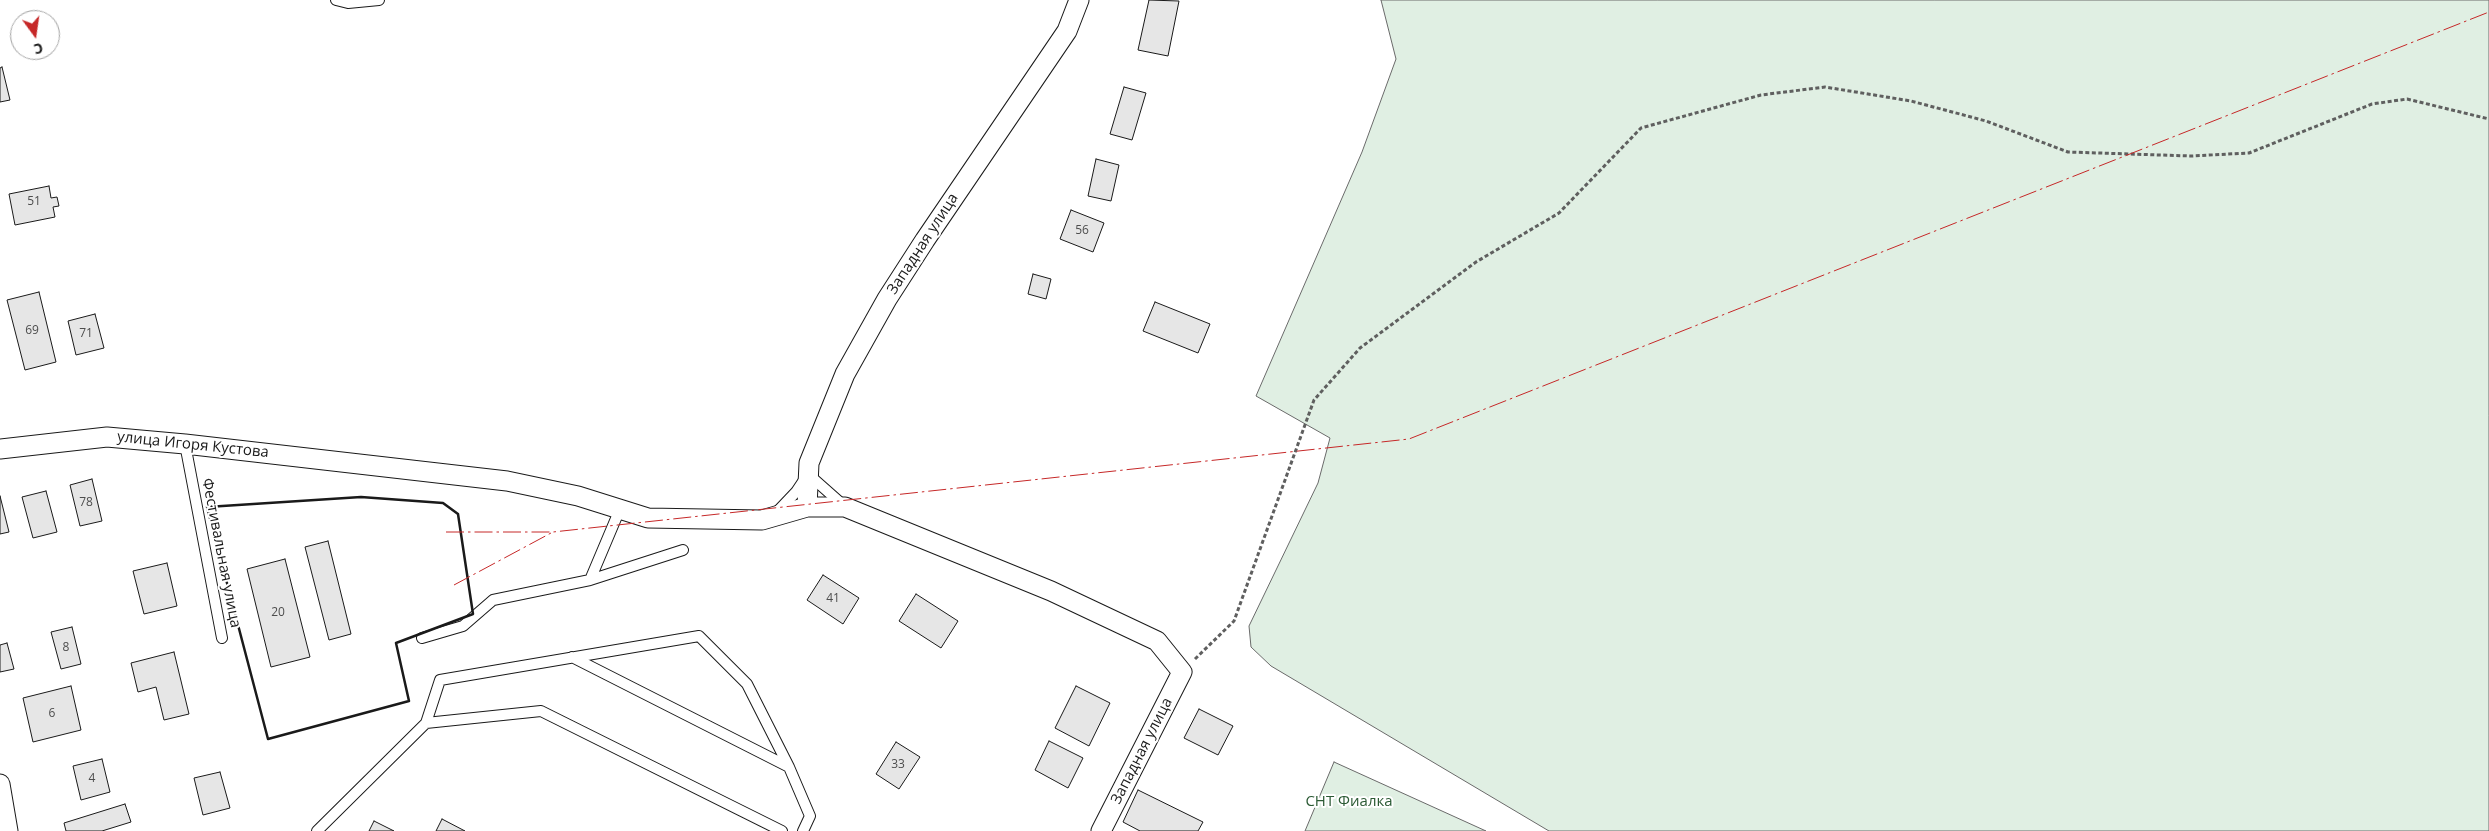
<!DOCTYPE html>
<html>
<head>
<meta charset="utf-8">
<style>
  body { margin:0 }
  #map { position:relative; width:2489px; height:831px; overflow:hidden; background:#fff; font-family:"Open Sans",sans-serif }
  canvas { display:block }
  .north { position:absolute; left:10px; top:10px; width:50px; height:50px; box-sizing:border-box; background:#fff; border:1px solid #a3a3a3; border-radius:50%; rotate:166deg; font-size:14px; font-weight:700; line-height:20px; text-align:center; color:#1a1a1a }
  .north::after { content:''; display:block; margin:auto; width:18px; height:22px; background:#c62828; clip-path:polygon(50% 0,100% 100%,50% 72%,0 100%) }
</style>
</head>
<body>
<div id="map">
<canvas width="2489" height="831"></canvas>
<div class="north">С</div>
</div>
<script>
const ctx = document.querySelector('canvas').getContext('2d');
ctx.lineJoin = 'round';
function fill(path, color) { ctx.fillStyle = color; ctx.fill(path, 'evenodd'); }
const toPath = rows => new Path2D(rows.map(r => 'M' + r).join(''));
function strokePath(path, color, width, dash) { ctx.strokeStyle = color; ctx.lineWidth = width; ctx.lineCap = dash ? 'butt' : 'round'; ctx.setLineDash(dash || []); ctx.stroke(path); }
function label(font, color, halo, rows, align = 'center') {
  ctx.font = font + ' "Open Sans",sans-serif'; ctx.lineWidth = 4; ctx.setLineDash([]); ctx.textBaseline = 'middle'; ctx.strokeStyle = halo; ctx.fillStyle = color; for (const [text, x, y, turn = 0] of rows) {
    ctx.save(); ctx.translate(x, y); ctx.rotate((+turn || 0) * Math.PI / 180); ctx.textAlign = isNaN(turn) ? turn : align; if (halo) ctx.strokeText(text, 0, 0); ctx.fillText(text, 0, 0); ctx.restore();
  }
}
const green = toPath([
  [1381,0,2489,0,2489,831,1549,831,1271,666,1251,647,1249,626,1318,483,1330,438,1256,396,1362,152,1396,59,1381,0],
  [1334,762,1486,831,1305,831,1334,762]
]);
fill(green, '#e0efe3');
strokePath(green, '#6a6a6a', 1);
const building = toPath([
  [1149,0,1179,1,1168,56,1138,50,1149,0],
  [2,67,10,100,0,102,0,68,2,67],
  [1124,87,1146,93,1132,140,1110,134,1124,87],
  [1096,159,1119,165,1111,201,1088,196,1096,159],
  [49,186,51,198,57,197,59,206,53,207,55,217,15,225,9,194,49,186],
  [1071,210,1104,223,1093,252,1060,239,1071,210],
  [1033,274,1051,279,1046,299,1028,294,1033,274],
  [39,292,56,362,25,370,7,300,39,292],
  [1155,302,1210,324,1198,353,1143,331,1155,302],
  [95,314,104,348,76,355,68,321,95,314],
  [92,479,102,521,80,526,70,485,92,479],
  [46,491,57,532,33,538,22,497,46,491],
  [0,496,9,532,0,534,0,496],
  [328,541,351,634,329,640,305,547,328,541],
  [285,559,310,657,271,667,247,569,285,559],
  [167,563,177,606,144,614,133,571,167,563],
  [823,575,859,598,843,624,807,600,823,575],
  [916,594,958,621,941,648,899,621,916,594],
  [72,627,81,664,61,669,51,632,72,627],
  [7,643,14,669,0,672,0,645,7,643],
  [174,652,189,714,164,720,156,687,138,692,131,663,174,652],
  [71,686,81,730,33,742,23,698,71,686],
  [1076,686,1110,703,1089,746,1055,728,1076,686],
  [1199,709,1233,726,1218,755,1184,738,1199,709],
  [1049,741,1083,758,1068,788,1035,770,1049,741],
  [896,742,920,757,899,789,876,774,896,742],
  [102,759,110,792,81,800,73,766,102,759],
  [220,772,230,808,203,815,194,778,220,772],
  [1138,790,1203,822,1198,831,1140,831,1123,822,1138,790],
  [125,804,131,822,102,831,66,831,64,823,125,804],
  [442,819,465,831,436,831,442,819],
  [374,821,394,831,369,831,374,821]
]);
fill(building, '#e6e6e6');
strokePath(building, '#1a1a1a', 1);
const lane = toPath([
  [336,0,348,3,379,0],
  [185,444,222,638],
  [620,509,590,580,683,550],
  [777,512,796,492,808,474,843,505],
  [422,638,463,626,493,600,590,580],
  [572,657,789,767],
  [426,723,440,680,699,636,747,684,789,767,810,816,803,831],
  [317,831,426,723,541,711,782,831]
]);
const street = toPath([
  [0,449,107,437,185,444,507,481,578,496,648,518,762,520,807,507,845,507,1051,591,1157,641,1182,672,1101,831],
  [807,507,809,463,845,374,887,299,925,240,1067,31,1079,0],
  [0,784,8,831]
]);
strokePath(lane, '#1a1a1a', 12);
strokePath(street, '#1a1a1a', 21);
strokePath(toPath([
  [1195,659,1234,621,1314,400,1360,348,1476,262,1559,213,1641,128,1761,95,1825,87,1911,101,1986,121,2068,152,2191,156,2249,153,2372,104,2407,99,2489,119]
]), '#5f5f5f', 3, [4, 2.5]);
strokePath(lane, '#fff', 10);
strokePath(street, '#fff', 19);
strokePath(toPath([
  [361,497,443,503,458,514,473,614,396,643,409,701,268,739,207,507,361,497]
]), '#1a1a1a', 2.5);
strokePath(toPath([
  [446,532,553,532,1409,439,2489,12],
  [454,585,551,533]
]), '#c62828', 1, [18, 4, 2.5, 4]);
label('12px', '#4d4d4d', null, [
  ["51",34,202],
  ["56",1082,231],
  ["69",32,331],
  ["71",86,334],
  ["78",86,503],
  ["41",833,599],
  ["20",278,613],
  ["8",66,648],
  ["6",52,714],
  ["33",898,765],
  ["4",92,779]
]);
label('15px', '#1a1a1a', '#fff', [
  ["Западная улица",923,244,-57],
  ["улица Игоря Кустова",193,445,6],
  ["Фестивальная улица",221,553,79],
  ["Западная улица",1142,751,-63]
]);
label('15px', '#2b5a34', '#fff', [
  ["СНТ Фиалка",1349,802]
]);
</script>
</body>
</html>
